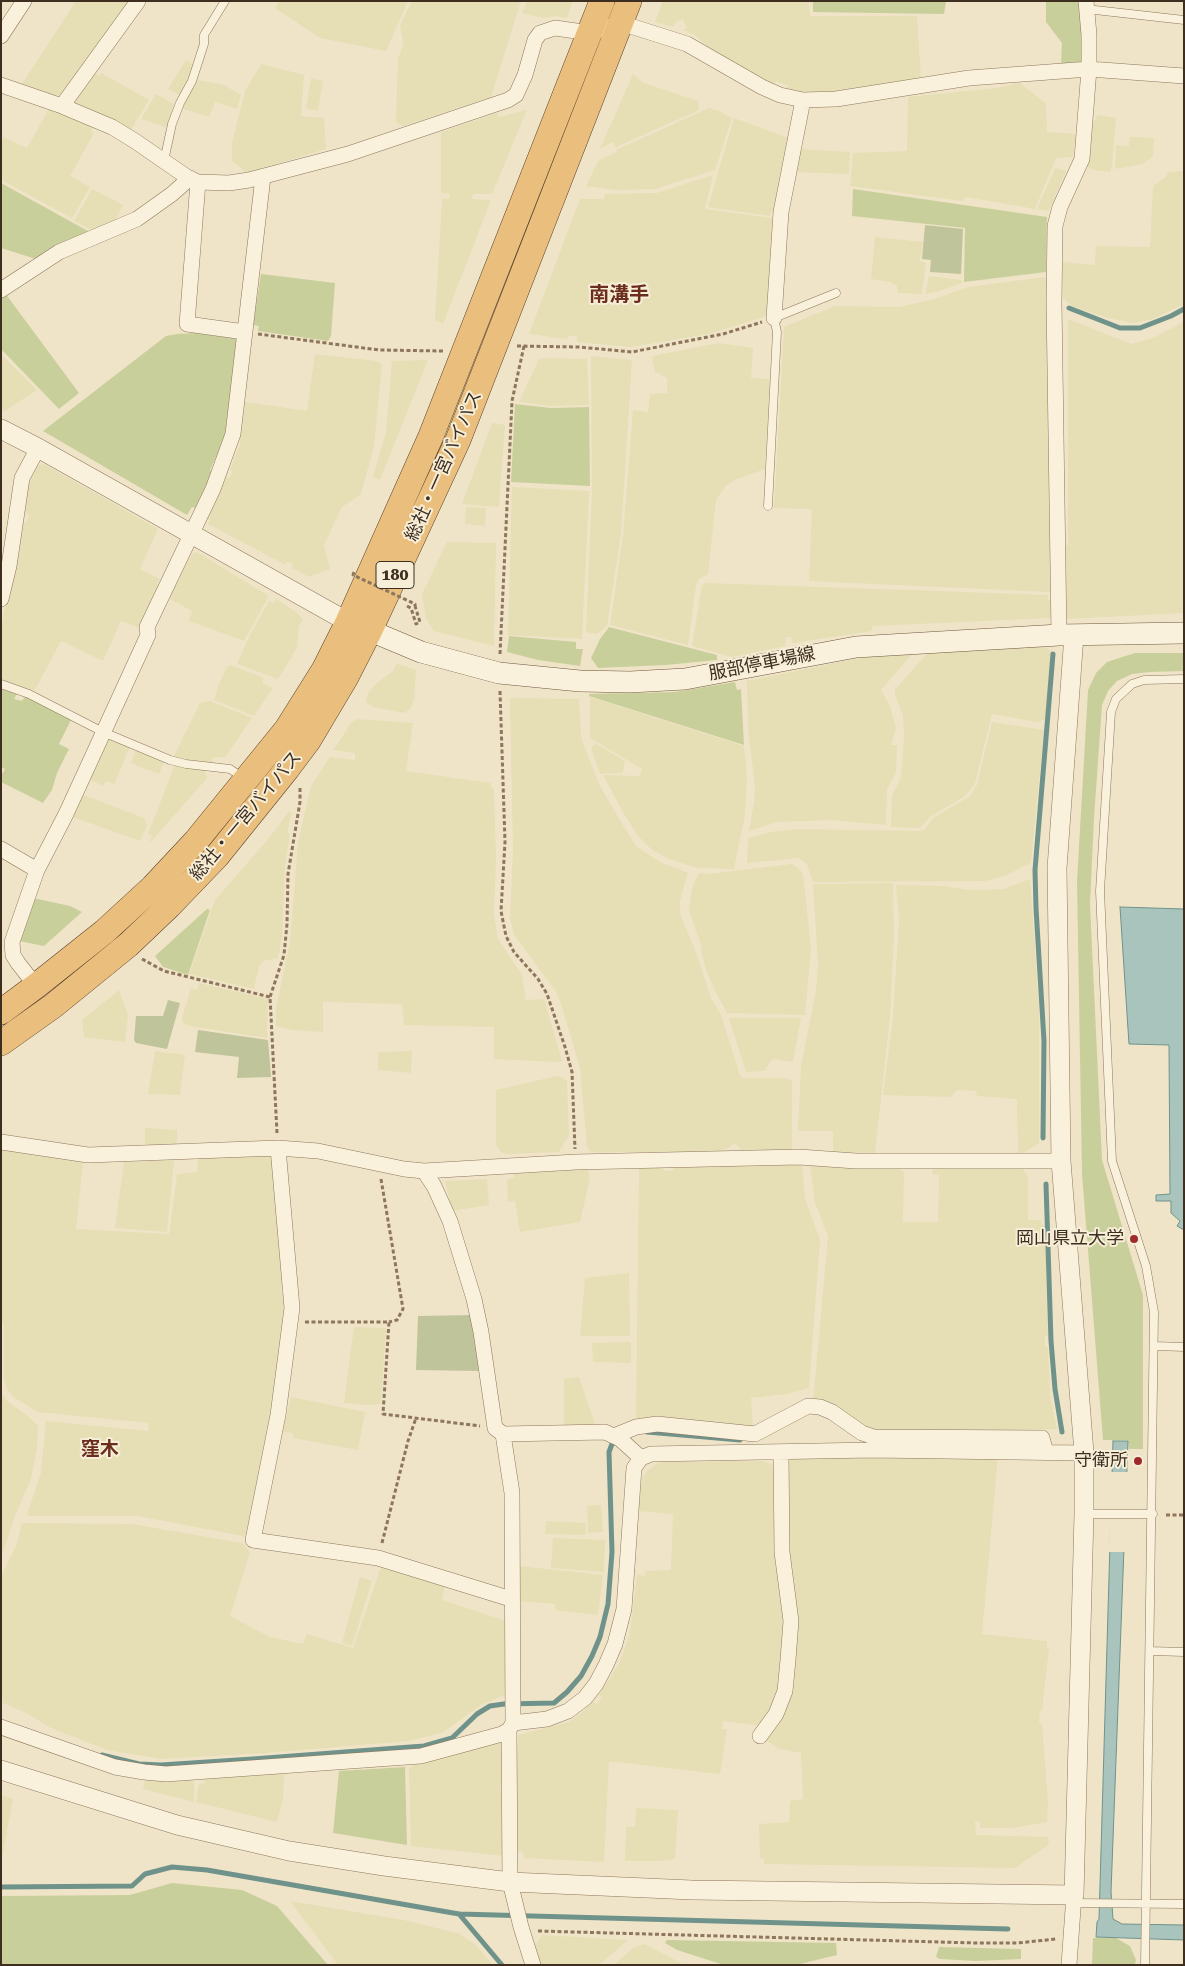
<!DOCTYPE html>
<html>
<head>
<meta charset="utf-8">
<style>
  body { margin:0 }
  #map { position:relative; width:1185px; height:1966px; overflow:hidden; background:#f0e4c8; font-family:"Roboto Serif",serif }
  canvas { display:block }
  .frame { position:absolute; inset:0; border:2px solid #3d2e20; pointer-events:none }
</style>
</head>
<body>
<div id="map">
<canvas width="1185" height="1966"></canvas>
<div class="frame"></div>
</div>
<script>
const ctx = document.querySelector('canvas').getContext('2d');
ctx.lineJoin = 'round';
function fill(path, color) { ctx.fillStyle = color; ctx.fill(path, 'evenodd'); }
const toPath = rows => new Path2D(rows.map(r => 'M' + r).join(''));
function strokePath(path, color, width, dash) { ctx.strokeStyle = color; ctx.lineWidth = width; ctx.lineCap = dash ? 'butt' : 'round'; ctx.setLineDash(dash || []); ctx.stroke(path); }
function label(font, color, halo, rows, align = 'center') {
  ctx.font = font + ' "Roboto Serif","Noto Sans JP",serif'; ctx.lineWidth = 4; ctx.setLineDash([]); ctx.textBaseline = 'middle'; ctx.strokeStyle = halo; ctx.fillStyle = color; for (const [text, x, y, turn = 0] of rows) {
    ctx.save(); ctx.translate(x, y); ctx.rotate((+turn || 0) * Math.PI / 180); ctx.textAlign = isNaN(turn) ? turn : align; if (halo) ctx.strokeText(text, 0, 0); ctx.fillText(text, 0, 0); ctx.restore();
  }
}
fill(toPath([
  [76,1,130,1,62,94,56,96,22,84],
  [279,1,408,1,386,51,320,38,275,8],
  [412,1,521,1,491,97,403,126,396,122,396,120,398,59,403,44,400,25],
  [527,1,573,1,567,18,555,16,543,18,522,13],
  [663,1,809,1,810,16,917,16,921,79,806,95,786,90,788,86,776,81,773,87,714,53,695,35,683,30,687,28,683,19,677,21,673,27,655,22],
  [186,60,194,65,191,77,180,95,168,89],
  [261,64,304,75,301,116,324,118,326,149,247,173,232,161,232,143,245,91],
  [91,71,99,76,101,73,149,100,130,131,74,102,75,95],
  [633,74,644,83,698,101,699,110,616,147,612,142,600,149],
  [311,78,323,81,318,111,306,109],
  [198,80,224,85,241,95,237,109,215,102,209,117,181,108],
  [1020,83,1046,104,1047,132,1076,134,1073,157,1056,158,1035,209,966,197,962,201,850,186,853,153,907,151,908,97,997,88],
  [156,94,174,104,168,128,141,119],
  [709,108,719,111,732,118,715,170,655,189,615,190,586,186,598,161,617,152,616,150],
  [49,109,94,126,91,131,94,133,70,176,90,187,72,218,1,180,1,142,3,137,27,148],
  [527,110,492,194,474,194,471,199,491,200,443,324,435,320,442,199,450,199,449,193,441,193,441,132,497,113,499,117],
  [1097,115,1116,118,1112,167,1110,172,1092,170,1086,165,1091,120,1096,120],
  [734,118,791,139,774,212,771,212,770,216,708,207],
  [1130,137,1154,138,1153,156,1143,164,1115,169,1116,145,1129,146],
  [800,149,850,152,849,174,794,172],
  [1055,168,1066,171,1049,211,1037,209],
  [1184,171,1184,304,1153,319,1133,323,1108,318,1072,306,1063,298,1062,262,1095,265,1096,246,1150,247,1153,186,1166,177,1168,172],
  [713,175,705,209,772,218,770,312,767,312,767,316,709,334,631,347,577,342,577,336,569,336,567,339,529,334,580,199,604,199,605,194,657,193],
  [92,189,123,205,110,230,99,234,74,221],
  [875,237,923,242,920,261,926,263,922,294,898,293,897,286,890,282,871,279],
  [929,276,962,280,962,283,939,291,925,294],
  [1045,277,1046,282,1050,282,1050,592,809,581,812,509,774,508,784,327,835,306,899,307,935,299,968,287],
  [1068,319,1132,344,1153,338,1184,322,1184,613,1067,619,1065,546,1068,545],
  [719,343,753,348,751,378,770,379,765,469,735,480,726,485,716,500,708,574,699,579,696,585,688,645,610,625,623,535,633,410,648,412,650,394,667,393,667,378,655,372,652,356],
  [1,354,37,390,5,411,1,409],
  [315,354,377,361,382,365,374,446,361,494,342,507,324,545,330,569,309,577,291,568,293,564,287,562,284,564,208,524,210,520,207,519,226,477,229,478,233,471,230,470,240,444,245,402,307,411],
  [591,356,632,360,621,534,607,626,597,634,586,632,592,492],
  [546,358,587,359,589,405,550,406,519,402,539,359],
  [428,360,380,480,373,477,386,432,392,361],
  [492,423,505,425,499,507,462,504],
  [44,464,158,529,140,569,160,579,157,584,161,586,141,629,121,621,103,661,61,641,36,688,31,692,1,680,1,627,22,521,26,523,29,515,23,512,28,486,38,465],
  [512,487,589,491,582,639,508,635],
  [466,507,486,508,485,526,465,524],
  [447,542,496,543,494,646,434,631,426,619,422,594],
  [197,552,269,596,244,641,189,621,192,611,168,598,192,554],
  [706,583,1048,595,1048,600,1052,600,1051,618,872,626,872,631,792,643,792,637,786,637,785,646,732,657,692,646,702,585],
  [276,599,296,612,303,619,299,626,297,648,278,679,237,664,250,635,269,601,274,603],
  [1041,645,1051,651,1046,719,1038,722,992,714,975,783,970,790,964,797,931,816,920,828,891,827,892,795,901,777,904,737,903,715,895,695,895,690,930,650],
  [915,651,881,690,890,706,896,728,891,745,897,745,896,773,887,789,886,825,832,820,777,822,749,831,754,802,755,786,748,729,747,681,859,658],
  [397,663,416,670,414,700,410,709,404,713,373,707,366,702,368,693,378,682,393,671],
  [231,665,264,678,262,683,273,688,254,716,214,700,219,684,227,667],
  [590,697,744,746,747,778,745,815,734,869,697,868,669,859,652,850,639,837,625,816,603,775,640,776,642,769,590,738],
  [510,698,579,699,581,737,599,784,619,819,637,847,662,863,688,873,680,900,680,914,696,952,711,998,721,1015,740,1075,743,1078,786,1078,792,1081,792,1152,743,1152,735,1143,728,1148,717,1152,591,1152,587,1147,580,1068,561,1004,555,990,514,935,510,917,513,851],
  [210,701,252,718,225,757,212,758,212,763,187,763,172,760,200,703],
  [357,719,413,723,406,771,491,783,491,787,494,789,496,858,494,914,498,939,522,975,526,1000,544,999,562,1061,557,1062,494,1059,494,1027,404,1025,402,1004,323,1002,323,1032,292,1030,276,1026,276,1008,290,942,298,843,311,786,330,757,355,760,355,753,333,750,352,722],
  [992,722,1044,730,1031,863,1005,876,986,881,813,882,807,864,799,858,747,863,748,838,771,832,797,829,920,831,925,829,933,818,970,796,977,785],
  [107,736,130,747,114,784,106,781,104,786,88,779],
  [595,743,625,761,623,773,600,774,591,749],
  [137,748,165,759,159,774,131,763],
  [175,765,204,769,207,778,149,844,152,836,148,834],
  [83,795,144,818,147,826,140,841,73,817],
  [289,811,292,813,287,833,290,834,285,865,282,937,278,958,263,961,259,966,254,989,189,974,215,900,270,837],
  [792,864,798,868,803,874,804,882,811,949,805,1015,727,1013,715,991,706,970,701,951,702,947,689,911,692,888,699,873,709,874],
  [1030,879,1039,1006,1039,1143,1018,1156,1017,1099,977,1096,976,1091,957,1090,951,1097,883,1095,893,1016,899,920,896,885,945,886,969,890,986,890,1003,889],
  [893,883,894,937,890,1017,875,1153,833,1152,833,1131,798,1131,801,1066,816,991,818,964,813,884],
  [199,983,268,999,267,1038,189,1026,183,1023,182,1018,191,988,197,990],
  [119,990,128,1015,125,1042,84,1037,82,1020],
  [729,1018,801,1018,793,1062,772,1059,765,1071,746,1072],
  [155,1051,185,1055,180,1095,148,1094],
  [412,1051,411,1073,378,1070,378,1052],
  [557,1076,564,1078,567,1082,569,1135,559,1152,507,1154,501,1152,496,1145,496,1090],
  [145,1128,177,1130,177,1141,175,1146,150,1147,145,1143],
  [1,1148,83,1162,76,1229,169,1234,177,1174,197,1172,198,1157,272,1156,284,1287,281,1288,281,1294,286,1294,284,1322,274,1397,248,1533,243,1536,138,1516,30,1516,27,1514,41,1473,46,1421,148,1431,149,1423,38,1412,13,1397,6,1388,4,1377,4,1326,1,1318],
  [174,1160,167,1232,115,1228,124,1162],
  [802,1165,805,1199,820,1240,809,1388,786,1394,751,1398,753,1430,676,1420,636,1418,639,1168,662,1166,664,1171,673,1170,674,1166],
  [810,1166,901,1169,904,1173,903,1222,938,1222,939,1175,932,1174,933,1168,1023,1169,1028,1177,1028,1220,1041,1220,1041,1225,1045,1225,1048,1336,1045,1336,1045,1347,1048,1347,1050,1394,1057,1429,941,1432,881,1431,867,1428,813,1402,828,1236,815,1203],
  [587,1169,590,1178,580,1222,520,1232,515,1201,508,1202,507,1179,514,1178,514,1172],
  [487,1179,489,1205,452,1211,445,1181],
  [629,1273,630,1336,580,1336,585,1278],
  [354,1327,386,1328,381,1404,365,1405,344,1403],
  [631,1342,631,1363,593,1362,592,1343],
  [579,1377,596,1427,564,1427,564,1379],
  [1,1393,7,1401,29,1417,38,1426,37,1448,31,1479,15,1516,1,1558],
  [291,1397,365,1412,358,1450,293,1438,293,1433,283,1432],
  [998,1456,982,1634,1047,1641,1047,1648,1049,1648,1042,1710,1040,1711,1039,1723,1042,1724,1048,1802,1047,1822,1012,1828,980,1828,980,1822,975,1821,976,1835,1048,1837,1049,1841,1047,1846,1015,1868,764,1864,764,1859,760,1858,759,1824,789,1822,790,1801,803,1799,801,1753,780,1749,764,1739,778,1720,789,1702,793,1676,787,1549,787,1465,792,1457],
  [763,1461,775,1466,774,1530,785,1625,777,1699,761,1726,723,1721,722,1729,727,1729,720,1774,616,1762,609,1762,604,1862,524,1858,523,1852,516,1851,516,1770,518,1735,569,1722,581,1713,592,1702,597,1704,602,1697,599,1695,620,1662,630,1632,637,1575,645,1576,645,1571,671,1570,673,1514,638,1511,642,1479,647,1471,658,1463,666,1462],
  [601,1505,603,1532,588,1533,587,1506],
  [546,1521,586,1523,585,1535,545,1534],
  [22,1523,132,1524,242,1543,250,1552,230,1616,270,1637,303,1644,307,1634,353,1648,382,1564,445,1584,442,1600,506,1621,507,1694,481,1705,442,1733,408,1741,265,1753,162,1759,107,1750,51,1728,28,1714,1,1702,1,1577,16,1546],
  [553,1538,605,1540,604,1572,551,1568],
  [518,1566,603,1575,598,1615,555,1610,555,1604,517,1601],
  [360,1577,372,1581,352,1646,342,1643],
  [499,1742,506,1745,504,1785,500,1786,501,1795,504,1795,505,1856,411,1846,409,1769,414,1764],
  [284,1773,283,1799,277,1822,196,1802,199,1784,205,1783,204,1779],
  [146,1776,194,1776,194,1802,143,1789],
  [1,1795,13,1799,1,1864],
  [636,1808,678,1810,675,1859,656,1861,625,1861,626,1827,635,1827],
  [290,1901,409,1921,460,1934,476,1945,493,1965,338,1965],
  [542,1935,628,1940,599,1965,539,1965,535,1945],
  [645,1944,684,1965,614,1965,634,1947]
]), '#e6deb5');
fill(toPath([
  [813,1,946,1,944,14,813,12],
  [1046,1,1081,1,1084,63,1061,65,1062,43,1046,22],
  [1,183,95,235,39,260,1,248],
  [853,189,1047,217,1046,272,964,282,965,228,852,216],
  [261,274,335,283,331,336,328,341,258,331,259,326,253,325],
  [5,293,79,393,59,409,1,349,1,294],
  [196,333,238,339,225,437,210,470,213,472,195,508,192,507,187,515,43,431,166,336,177,334],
  [515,404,551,408,589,407,590,486,511,482],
  [609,627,717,655,717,660,666,665,598,668,591,658,600,639],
  [509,636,576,642,576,649,583,649,580,666,538,660,507,652],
  [1135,653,1184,653,1184,671,1150,672,1132,674,1117,681,1108,691,1102,705,1094,818,1090,904,1102,1160,1143,1295,1143,1449,1129,1449,1128,1440,1103,1440,1082,1174,1077,881,1088,690,1096,673,1107,662],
  [735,682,737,690,741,689,744,745,589,696,589,694,675,692],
  [1,688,17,694,14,699,22,701,26,695,71,720,59,744,69,749,57,773,52,790,43,803,1,782,1,776,5,769,1,767],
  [33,898,70,906,82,912,44,946,19,941],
  [207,909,210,910,188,975,163,967,155,956],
  [405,1767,407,1845,333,1833,339,1771],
  [172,1883,242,1890,277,1906,328,1965,1,1965,1,1896,130,1895],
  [1114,1937,1130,1946,1136,1960,1135,1965,1092,1965,1093,1938],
  [667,1940,836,1943,837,1955,796,1965,724,1965,677,1950,665,1943],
  [939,1947,1021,1949,1021,1959,975,1961,940,1959,936,1957]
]), '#c9cf9b');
fill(toPath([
  [925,225,963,229,961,274,930,272,931,260,922,259],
  [168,1000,180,1003,167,1049,136,1043,134,1040,136,1016,163,1016],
  [198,1030,268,1040,271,1077,237,1078,239,1057,195,1052],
  [473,1315,479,1371,416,1370,418,1316]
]), '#bfc49a');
const water = toPath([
  [1120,907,1184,909,1184,1230,1177,1226,1180,1221,1171,1213,1171,1201,1156,1201,1156,1195,1170,1194,1169,1045,1129,1044,1120,907],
  [1113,1441,1128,1441,1111,1892,1113,1919,1122,1924,1184,1925,1184,1940,1096,1937,1097,1922,1099,1919,1113,1441]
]);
fill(water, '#a9c4bc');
strokePath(water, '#6f938a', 1);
fill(toPath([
  [1110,1472,1129,1472,1126,1552,1109,1552]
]), '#f0e4c8');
strokePath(toPath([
  [1069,308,1120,328,1140,328,1171,316,1184,309],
  [1043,1138,1044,1041,1036,908,1035,870,1053,654],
  [1046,1184,1051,1341,1055,1389,1062,1432],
  [647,1432,740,1440],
  [102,1755,139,1764,161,1765,253,1759,424,1746,452,1738,477,1714,490,1706,504,1704,554,1703,567,1692,581,1676,592,1656,600,1637,608,1604,612,1552,609,1452,612,1444,617,1441],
  [1,1887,132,1886,145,1874,172,1867,207,1870,459,1914,1008,1929],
  [459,1914,502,1965]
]), '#6f938a', 5);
const service = toPath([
  [1086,9,1184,20],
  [164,161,172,124,180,103,192,81,204,44,204,35,225,1],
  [768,506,777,332,774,318,836,293],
  [1,684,29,694,103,732,170,760,186,764,230,769,242,777],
  [1155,1346,1184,1347],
  [1084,1514,1153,1514],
  [1150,1651,1184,1652],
  [1073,1903,1184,1904],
  [1145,1965,1154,1312,1146,1266,1112,1161,1100,891,1111,712,1116,699,1132,684,1144,680,1184,679]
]);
const minor = toPath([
  [1,36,24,1],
  [1,85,62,106,112,127,135,141,187,177,198,182,229,183,249,180,348,154,508,100,516,95,525,75,535,40,540,33,555,28,590,33,621,23,687,44,762,87,780,95,803,100,836,99,969,78,1089,69,1184,76],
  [62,106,138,1],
  [198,182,187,324,245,332],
  [1,290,59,252,137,219,172,194,190,178],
  [774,318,781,212,803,100],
  [1,599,9,566,22,478,38,448],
  [1059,635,1054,302,1055,226,1060,207,1082,159,1089,69,1089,35,1086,1],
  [1,849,37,870],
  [36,986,18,963,13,955,12,942,37,870,66,814,148,635,147,627,213,489,233,434,263,177],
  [1,1142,88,1155,278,1148,318,1151,404,1169,424,1171,576,1162,799,1157,856,1161,1061,1161],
  [278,1148,292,1308,278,1415,253,1540,378,1558,511,1599],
  [424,1171,434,1186,450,1221,474,1299,481,1332,495,1428,503,1434,605,1432,620,1439,641,1458],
  [503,1434,512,1493,513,1723,509,1730,510,1882,521,1927,533,1965],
  [614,1436,636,1427,657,1424,755,1434,808,1406,820,1407,832,1412,862,1433,874,1437,1042,1438,1046,1452],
  [513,1723,547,1719,568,1711,585,1698,596,1684,606,1665,615,1644,624,1609,634,1468,641,1458,651,1454,873,1450,1084,1453],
  [1,1727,115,1767,144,1772,166,1774,421,1756,502,1734,509,1730],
  [760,1736,776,1714,785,1691,788,1660,791,1621,782,1552,781,1453],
  [1069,1965,1074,1895]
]);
const tertiary = toPath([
  [1,429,38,448,348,622],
  [1,1770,177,1825,289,1851,384,1866,510,1882,692,1890,1074,1895,1084,1514,1084,1453,1061,1161,1057,868,1074,635]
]);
const secondary = toPath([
  [354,624,421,652,499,673,580,681,630,682,685,679,856,647,1059,635,1184,633]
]);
const trunk = toPath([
  [1,1012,36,986,104,932,153,887,196,841,287,729,324,670,348,622,431,436,602,1],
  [1,1043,53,1006,128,945,169,906,217,856,287,769,308,741,346,677,369,632,458,440,629,1]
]);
strokePath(service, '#8d765c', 9);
strokePath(minor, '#8d765c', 16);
strokePath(tertiary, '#8d765c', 20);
strokePath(secondary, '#6f573f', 22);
strokePath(trunk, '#5b4430', 26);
strokePath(toPath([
  [258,334,379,350,443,351],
  [517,346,579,347,632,352,723,334,762,322],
  [407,606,411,608,416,624,420,622,415,606],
  [500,654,512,401,524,346],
  [500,691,505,842,501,911,506,936,514,952,538,979,547,994,565,1047,572,1072,575,1149],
  [142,959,164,971,270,997],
  [277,1133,270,997,284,955,287,924,288,874,300,802,300,786],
  [381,1179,403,1309,397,1320,389,1322],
  [305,1322,389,1322,383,1414,480,1426],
  [1166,1515,1184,1515],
  [382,1543,408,1441,416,1418],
  [538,1931,976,1943,1017,1943,1056,1939]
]), '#8d765c', 3, [4, 2.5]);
strokePath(service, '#faf1dc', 8);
strokePath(minor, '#faf1dc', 15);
strokePath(tertiary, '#faf1dc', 19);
strokePath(secondary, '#faf1dc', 21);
strokePath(trunk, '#eabe7c', 25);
strokePath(toPath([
  [354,572,353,575,415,604,415,606]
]), '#8d765c', 3, [4, 2.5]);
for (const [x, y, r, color] of [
  [1134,1239,5,"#9e2a2b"],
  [1138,1461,5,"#9e2a2b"]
]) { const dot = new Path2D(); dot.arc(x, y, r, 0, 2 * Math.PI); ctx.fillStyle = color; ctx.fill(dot); strokePath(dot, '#f7eed8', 2); }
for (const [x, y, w] of [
  [395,575,38]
]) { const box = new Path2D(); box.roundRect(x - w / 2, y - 13.5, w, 27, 4); ctx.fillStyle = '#f7eed8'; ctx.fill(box); strokePath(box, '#3d2e20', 1); }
label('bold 16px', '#3d2e20', null, [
  ["180",395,575]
]);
label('18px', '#3d2e20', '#f7eed8', [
  ["総社・一宮バイパス",444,466,-66],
  ["服部停車場線",762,664,-11],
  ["総社・一宮バイパス",246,816,-50]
]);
label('18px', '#3d2e20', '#f7eed8', [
  ["岡山県立大学",1124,1239],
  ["守衛所",1128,1461]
], 'right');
label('bold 19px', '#6b2e1e', '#f7eed8', [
  ["窪木",100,1449]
]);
label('bold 20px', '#6b2e1e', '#f7eed8', [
  ["南溝手",619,295]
]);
</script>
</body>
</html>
